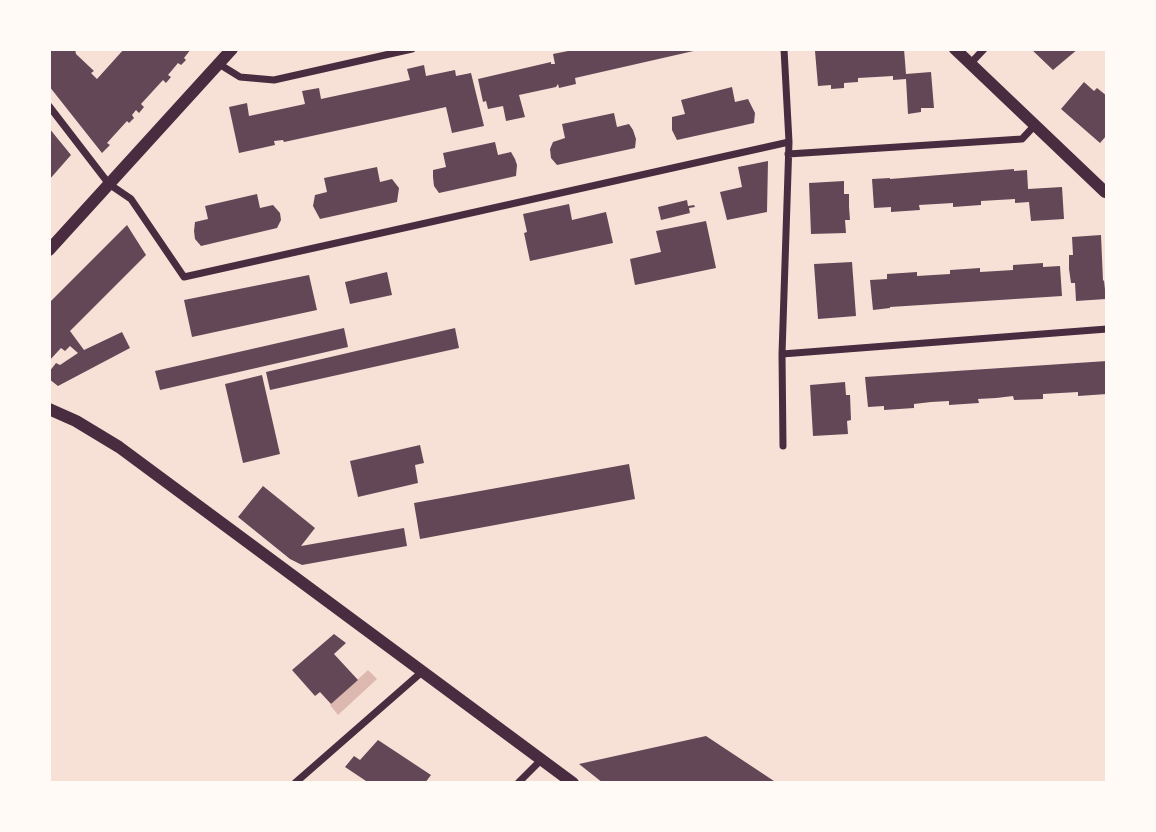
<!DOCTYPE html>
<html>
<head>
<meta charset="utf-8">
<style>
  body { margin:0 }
  #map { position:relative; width:1156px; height:832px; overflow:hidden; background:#f7e1d7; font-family:"DejaVu Sans",sans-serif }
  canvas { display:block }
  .frame { position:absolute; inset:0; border:51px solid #fffaf5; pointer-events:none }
</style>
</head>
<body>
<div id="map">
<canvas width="1156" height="832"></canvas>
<div class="frame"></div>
</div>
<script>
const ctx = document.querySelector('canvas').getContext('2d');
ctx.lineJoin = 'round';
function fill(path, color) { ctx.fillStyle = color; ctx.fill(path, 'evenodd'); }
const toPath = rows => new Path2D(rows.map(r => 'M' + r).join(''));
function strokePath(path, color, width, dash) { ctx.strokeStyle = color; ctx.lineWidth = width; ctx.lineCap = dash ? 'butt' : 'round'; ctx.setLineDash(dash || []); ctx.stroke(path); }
fill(toPath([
  [368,670,377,679,338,715,330,705]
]), '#dcb8b0');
fill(toPath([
  [49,49,75,49,76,54,94,71,91,73,97,79,124,49,191,49,184,58,186,60,181,65,178,63,168,75,171,77,166,83,163,80,141,104,144,107,139,113,136,110,132,115,134,118,129,123,127,121,107,143,110,145,102,153,49,86],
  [567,49,698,49,698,50,575,78,576,84,559,88,558,84,556,87,519,95,525,117,506,121,503,106,488,109,486,101,483,102,478,79,551,62,551,64,555,64,553,54,568,51],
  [841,49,841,51,904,49,906,74,931,72,934,108,921,108,921,112,908,114,906,79,893,80,893,76,858,78,858,82,844,83,844,88,831,89,831,85,818,86,815,51],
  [1031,49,1078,49,1053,70],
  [424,65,426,76,455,70,456,76,471,73,484,126,452,133,446,107,284,142,283,140,274,141,275,145,239,153,229,107,247,103,249,116,305,104,302,91,319,88,321,99,410,80,407,69],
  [1084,82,1094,91,1097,88,1107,96,1107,135,1100,143,1061,109],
  [732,87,735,102,748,99,755,113,754,123,677,140,672,130,672,117,685,114,681,100],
  [614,113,617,127,629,124,633,130,636,139,635,148,557,165,551,158,550,149,553,142,565,138,562,124],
  [49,128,71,155,49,180],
  [495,142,498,155,511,152,515,159,517,165,516,176,439,193,434,186,433,177,433,170,446,167,443,153],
  [768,161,767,212,727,220,720,192,742,187,738,167],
  [377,167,380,182,392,179,399,188,397,202,320,219,313,206,315,195,327,192,324,178],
  [1014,169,1014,171,1027,170,1028,189,1062,187,1064,219,1031,221,1029,202,1015,203,1015,199,981,201,981,205,953,207,953,203,919,205,920,210,891,212,891,207,874,208,872,179,890,178,890,179],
  [844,181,844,194,849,194,849,207,850,220,845,220,846,233,811,234,809,183],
  [257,194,260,208,273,205,280,213,281,220,277,228,201,246,195,239,194,231,195,222,208,219,205,206],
  [687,200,688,206,694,205,695,207,689,208,690,213,661,220,658,207],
  [569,204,572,220,606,212,613,243,530,261,524,233,527,232,523,214],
  [706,221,716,268,635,285,630,259,661,252,656,231],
  [127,225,146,255,70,331,84,350,122,332,130,348,58,386,49,379,49,372,56,363,60,365,78,353,70,346,65,351,61,348,49,361,49,303],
  [1101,235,1103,281,1104,280,1106,299,1076,301,1075,283,1071,283,1069,269,1069,255,1073,255,1072,237],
  [852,262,856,316,818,319,814,264],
  [1043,263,1043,267,1060,266,1062,296,890,307,890,308,873,310,870,280,887,279,887,274,917,272,917,276,950,274,950,270,980,268,980,272,997,271,1013,270,1013,265],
  [387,272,392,295,350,304,345,282],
  [309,275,317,310,192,337,184,300],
  [344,328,348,347,160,390,155,371],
  [455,328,459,348,270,390,266,372],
  [1107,361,1107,394,1078,396,1078,392,1043,394,1043,399,1014,400,1013,396,996,398,978,399,979,403,949,405,949,401,931,402,914,404,914,408,884,410,884,406,868,407,865,377],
  [262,375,280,454,243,463,225,384],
  [845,382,846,395,850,395,851,420,847,421,848,434,813,436,810,385],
  [420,445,424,463,415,465,418,483,358,497,350,461],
  [629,464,635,499,420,539,414,503],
  [263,486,315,528,301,546,404,528,407,546,302,565,290,559,238,517],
  [334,634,346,643,334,654,358,680,331,704,320,692,315,696,292,670],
  [706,736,777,783,603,783,579,764],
  [378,740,431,775,425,783,369,783,345,767,354,756,360,760]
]), '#644757');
strokePath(toPath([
  [219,64,240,77,274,80,412,49],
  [970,64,984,49],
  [49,106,109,184,131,199,184,277,789,142],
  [788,154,1022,139,1035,125],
  [782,354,1107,329],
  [783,446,782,354,789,142,784,49],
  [295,783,423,671],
  [518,783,542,759]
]), '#4a2c40', 7);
strokePath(toPath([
  [955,49,1105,192,1107,190],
  [49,250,232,49],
  [49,409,76,421,119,447,573,783]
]), '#4a2c40', 12);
</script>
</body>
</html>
